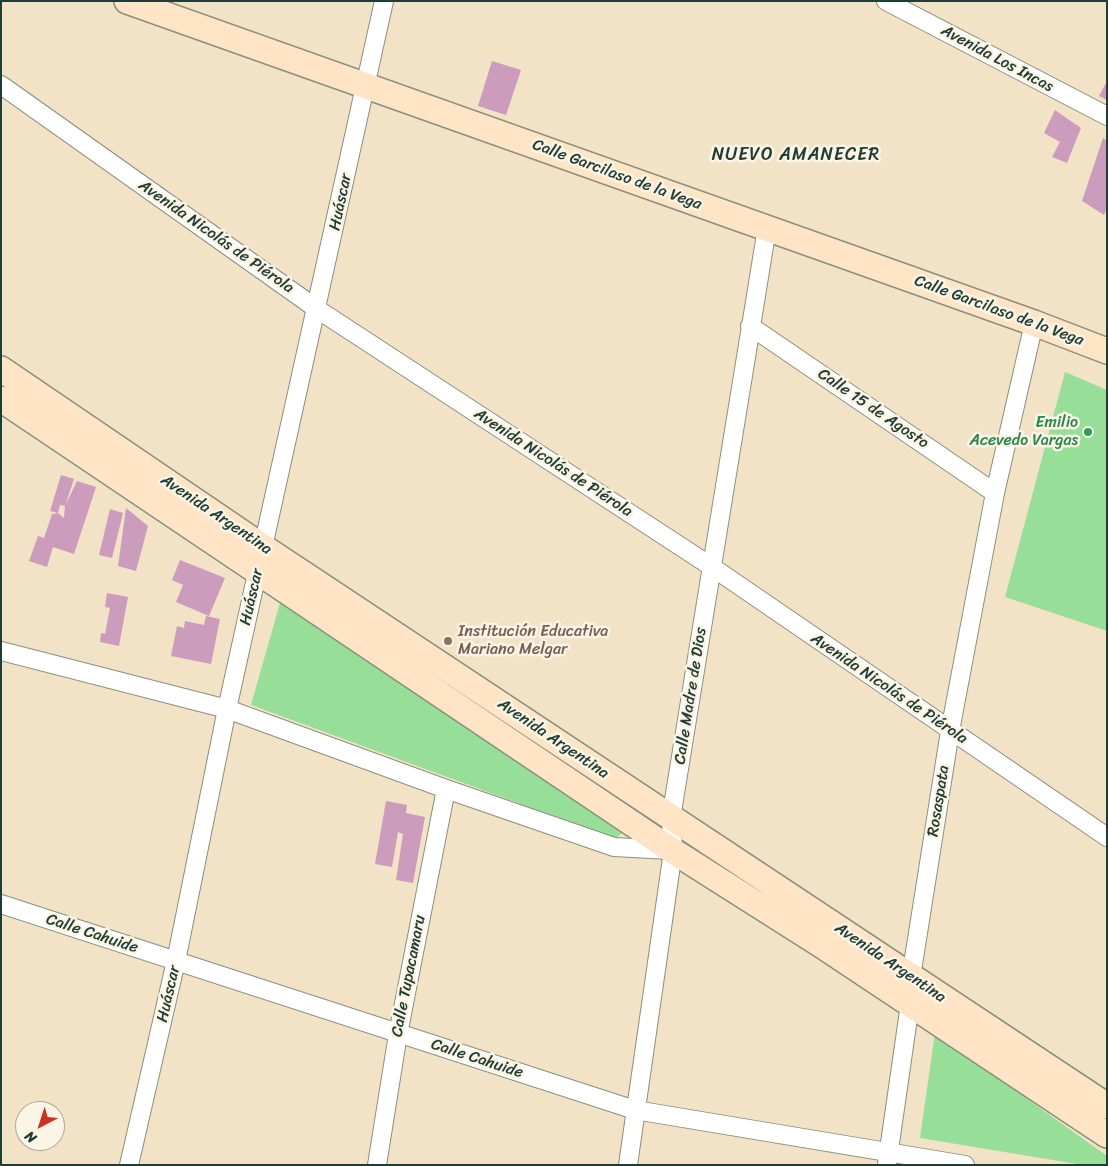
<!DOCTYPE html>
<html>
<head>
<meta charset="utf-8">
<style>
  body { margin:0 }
  #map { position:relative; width:1108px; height:1166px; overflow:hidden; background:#f2e3c6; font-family:Sriracha,sans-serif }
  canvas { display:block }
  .frame { position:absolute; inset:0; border:2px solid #1f3d34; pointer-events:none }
  .north { position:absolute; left:15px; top:1101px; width:50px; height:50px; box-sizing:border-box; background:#fcf5e5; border:1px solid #a4ab9e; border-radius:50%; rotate:220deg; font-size:14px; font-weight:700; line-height:20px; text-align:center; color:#1f3d34 }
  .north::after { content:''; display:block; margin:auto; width:18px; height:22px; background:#c8321e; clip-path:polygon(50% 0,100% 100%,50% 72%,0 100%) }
</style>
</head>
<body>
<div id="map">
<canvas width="1108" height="1166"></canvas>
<div class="frame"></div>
<div class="north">N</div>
</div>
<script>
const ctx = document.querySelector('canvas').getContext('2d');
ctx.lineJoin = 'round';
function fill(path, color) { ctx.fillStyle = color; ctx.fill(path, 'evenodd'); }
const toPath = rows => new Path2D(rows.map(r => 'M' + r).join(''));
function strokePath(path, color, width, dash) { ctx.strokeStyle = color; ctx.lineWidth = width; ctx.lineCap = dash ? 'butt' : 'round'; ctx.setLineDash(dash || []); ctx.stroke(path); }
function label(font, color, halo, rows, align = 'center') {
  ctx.font = font + ' Sriracha,sans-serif'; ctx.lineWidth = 5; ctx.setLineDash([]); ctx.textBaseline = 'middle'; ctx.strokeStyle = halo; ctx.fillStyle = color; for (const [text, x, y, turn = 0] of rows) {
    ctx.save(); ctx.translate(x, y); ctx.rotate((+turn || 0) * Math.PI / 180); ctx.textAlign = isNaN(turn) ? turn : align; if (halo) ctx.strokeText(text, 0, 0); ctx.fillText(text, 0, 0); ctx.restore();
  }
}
fill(toPath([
  [1065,372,1107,390,1107,631,1005,597],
  [280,603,626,828,616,839,251,705],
  [935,1033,1107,1156,1107,1165,1083,1165,920,1138]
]), '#97de98');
fill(toPath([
  [492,61,521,70,506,115,478,106],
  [1107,81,1107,100,1099,96],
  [1055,110,1081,128,1067,163,1052,157,1060,142,1044,133],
  [1103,138,1107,141,1107,208,1104,215,1082,201],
  [61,475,74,479,65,506,60,505,58,513,50,511],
  [77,481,96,487,74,554,53,547,47,567,29,561,38,536,44,538,52,514,58,513,64,518,65,506],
  [126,508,148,526,136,571,118,566],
  [110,509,123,513,112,558,99,555],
  [180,560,225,578,209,616,176,602,183,585,172,580],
  [107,593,128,597,119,646,100,642,101,633,105,634,110,608,105,607],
  [206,616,220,619,211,664,171,656,177,626,184,628,185,621,204,625],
  [386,801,407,805,406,813,425,817,413,883,396,880,403,834,398,832,392,867,375,864]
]), '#cb9cbb');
const street = toPath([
  [886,1,1107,116],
  [1,85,317,309,712,567,1107,837],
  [750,326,995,493],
  [1,651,227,709,446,789,614,847,670,850],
  [1,904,635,1110,965,1165],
  [887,1164,910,1004,911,977,950,731,995,493,1034,323],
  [129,1165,176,961,227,709,384,1],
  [377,1165,398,1034,446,789],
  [628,1165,673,851,671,818,767,228]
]);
const secondary = toPath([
  [127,1,1034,323,1107,351],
  [1,369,263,547,1107,1106],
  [1,399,673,851,826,948,1107,1135]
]);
strokePath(street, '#88907d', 20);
strokePath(secondary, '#88907d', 28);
strokePath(street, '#fff', 18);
strokePath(secondary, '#ffe4c6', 25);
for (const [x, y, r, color] of [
  [1088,432,5,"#2e9e5b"],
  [448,641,5,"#8d6e63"]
]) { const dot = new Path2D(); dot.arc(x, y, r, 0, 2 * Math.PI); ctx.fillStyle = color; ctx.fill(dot); strokePath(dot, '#fcf5e5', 2); }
label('16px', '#1f3d34', '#fcf5e5', [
  ["Avenida Los Incas",997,59,28],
  ["Calle Garcilaso de la Vega",617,175,20],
  ["Huáscar",341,202,-78],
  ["Avenida Nicolás de Piérola",216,237,35],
  ["Calle Garcilaso de la Vega",999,311,20],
  ["Calle 15 de Agosto",873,409,34],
  ["Avenida Nicolás de Piérola",553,463,33],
  ["Avenida Argentina",216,515,34],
  ["Huáscar",252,597,-77],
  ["Avenida Nicolás de Piérola",889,689,34],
  ["Calle Madre de Dios",691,696,-81],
  ["Avenida Argentina",553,739,34],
  ["Rosaspata",939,801,-81],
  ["Calle Cahuide",92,934,18],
  ["Avenida Argentina",890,963,34],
  ["Calle Tupacamaru",409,976,-79],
  ["Huáscar",169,994,-77],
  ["Calle Cahuide",477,1059,18]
]);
label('16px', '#27864d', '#fcf5e5', [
  ["Emilio",1078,423],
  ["Acevedo Vargas",1078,441]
], 'right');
label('16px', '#785e54', '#fcf5e5', [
  ["Institución Educativa",458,632],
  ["Mariano Melgar",458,650]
], 'left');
ctx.letterSpacing = '1px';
label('18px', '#1f3d34', '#fcf5e5', [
  ["NUEVO AMANECER",796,155]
]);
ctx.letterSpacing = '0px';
</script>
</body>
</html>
